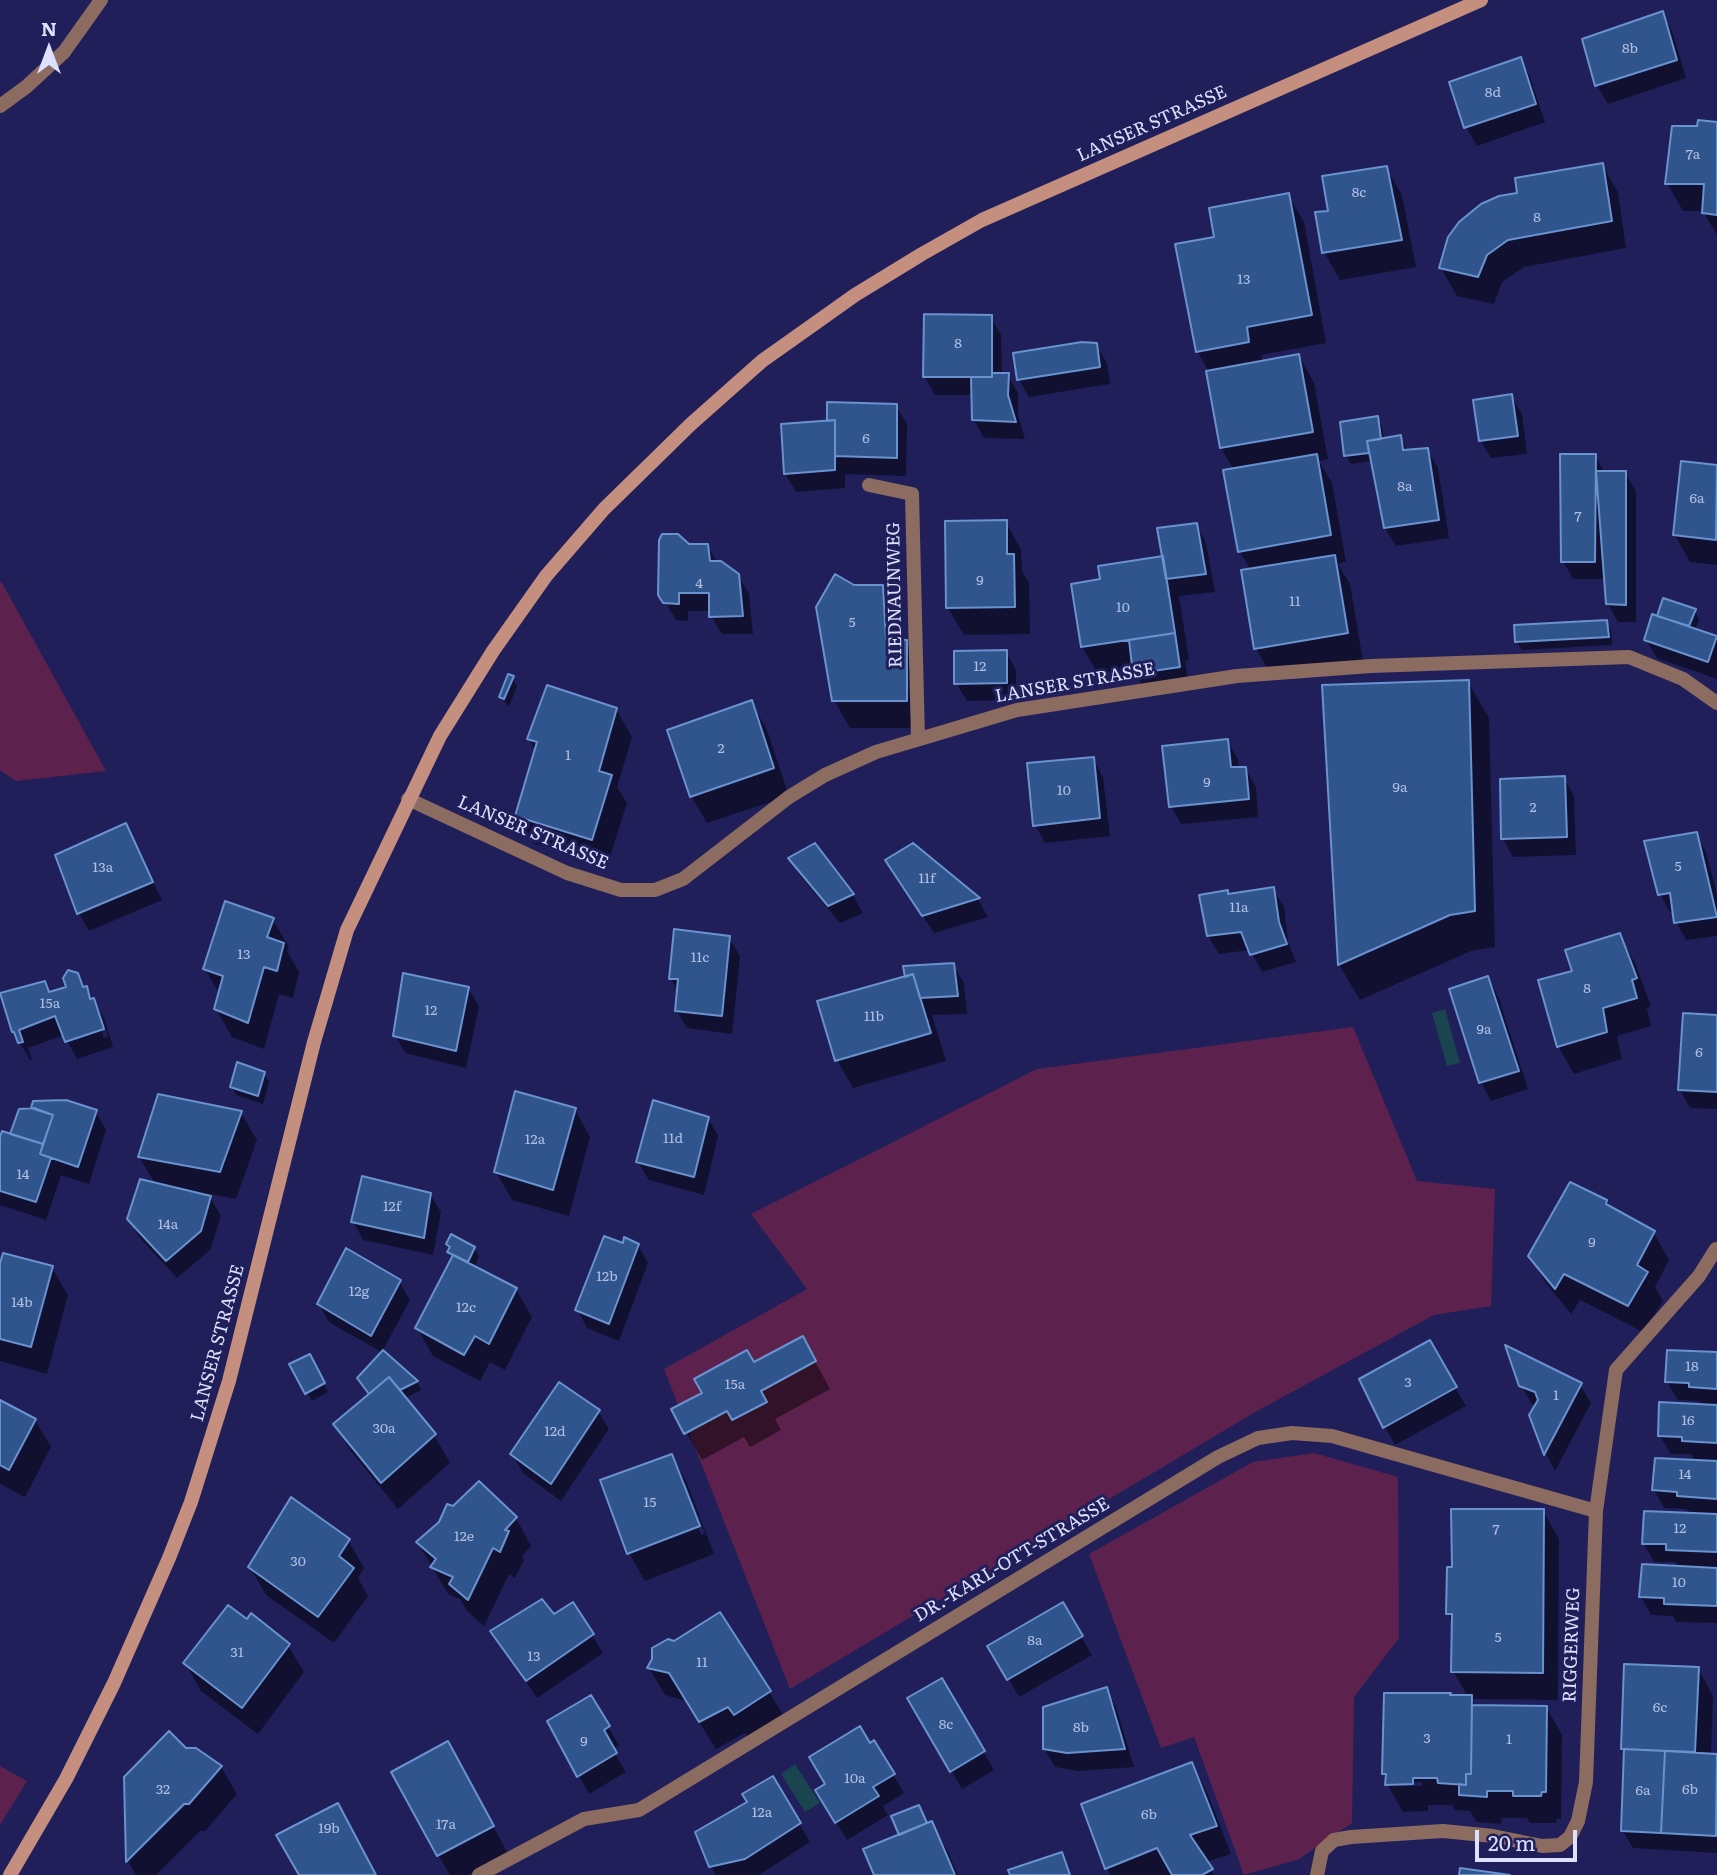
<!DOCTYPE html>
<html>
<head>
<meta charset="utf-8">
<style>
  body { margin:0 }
  #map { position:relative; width:1717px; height:1875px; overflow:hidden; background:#201f5a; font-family:Literata,serif }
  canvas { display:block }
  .north { position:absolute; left:14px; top:14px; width:70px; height:70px; -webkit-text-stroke:5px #201f5a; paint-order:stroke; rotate:0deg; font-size:19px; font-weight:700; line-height:28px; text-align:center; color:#dce1fe }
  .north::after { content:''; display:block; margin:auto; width:24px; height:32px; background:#dce1fe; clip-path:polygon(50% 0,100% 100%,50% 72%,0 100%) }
  .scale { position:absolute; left:1475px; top:1830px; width:102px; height:32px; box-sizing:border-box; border:4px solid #dce1fe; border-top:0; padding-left:9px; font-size:21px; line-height:24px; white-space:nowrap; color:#dce1fe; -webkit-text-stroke:5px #201f5a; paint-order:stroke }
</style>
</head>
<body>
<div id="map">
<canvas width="1717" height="1875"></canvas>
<div class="north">N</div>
<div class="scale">20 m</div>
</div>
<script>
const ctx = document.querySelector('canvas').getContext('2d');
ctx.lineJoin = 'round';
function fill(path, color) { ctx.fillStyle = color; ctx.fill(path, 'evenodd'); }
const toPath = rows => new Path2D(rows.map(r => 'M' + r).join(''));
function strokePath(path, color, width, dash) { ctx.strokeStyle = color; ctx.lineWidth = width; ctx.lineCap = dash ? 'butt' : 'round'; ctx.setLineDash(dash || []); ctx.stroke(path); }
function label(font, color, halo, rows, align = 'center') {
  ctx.font = font + ' Literata,serif'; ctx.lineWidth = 6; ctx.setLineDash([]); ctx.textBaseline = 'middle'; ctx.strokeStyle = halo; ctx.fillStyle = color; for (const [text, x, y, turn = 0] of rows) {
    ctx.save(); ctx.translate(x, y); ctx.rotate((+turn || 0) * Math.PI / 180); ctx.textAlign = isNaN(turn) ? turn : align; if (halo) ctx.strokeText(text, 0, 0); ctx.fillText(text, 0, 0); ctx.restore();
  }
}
fill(toPath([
  [0,582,2,583,106,771,16,781,0,770],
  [1353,1027,1417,1181,1495,1189,1491,1306,1434,1315,1257,1411,790,1689,664,1369,807,1289,751,1214,1037,1069],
  [1314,1453,1398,1477,1399,1638,1354,1697,1352,1823,1299,1859,1244,1875,1194,1737,1161,1748,1089,1554,1253,1462],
  [0,1766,27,1781,0,1825]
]), '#5c224d');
fill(toPath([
  [1445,1009,1460,1063,1447,1066,1432,1013],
  [795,1764,820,1803,805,1812,781,1774]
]), '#1a4550');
fill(toPath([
  [1662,13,1672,31,1686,78,1608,104,1597,86,1584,40],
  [1520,59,1530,77,1545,122,1477,146,1466,127,1451,83],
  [1717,124,1717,235,1703,211,1683,211,1667,183,1698,128],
  [1602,165,1618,192,1626,248,1524,267,1502,282,1494,304,1457,296,1441,268,1519,195],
  [1386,168,1402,195,1416,267,1340,280,1324,252,1330,213],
  [1288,195,1304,222,1326,343,1261,355,1263,363,1299,356,1314,383,1328,459,1319,461,1332,483,1346,562,1338,564,1350,584,1363,661,1272,676,1256,649,1251,570,1239,551,1234,470,1221,448,1209,372,1197,351,1217,239],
  [991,317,1001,335,1002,375,1008,375,1018,393,1018,415,1025,439,984,438,974,420,973,395,935,395,925,377],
  [1096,345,1107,363,1110,384,1029,397,1019,379],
  [1511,396,1522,414,1527,454,1491,458,1480,440],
  [896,406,907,424,906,476,845,474,845,488,796,492,785,474,829,423],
  [1377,418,1382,426,1384,440,1400,437,1408,451,1427,449,1438,468,1449,538,1396,546,1385,528,1373,461,1351,464,1346,456],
  [1595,456,1605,473,1625,473,1636,491,1636,622,1618,622,1608,604,1606,579,1573,579,1563,561],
  [1683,463,1717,467,1717,565,1690,562,1675,535],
  [1006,522,1021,550,1022,571,1029,583,1030,634,964,635,948,608],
  [1196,524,1206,543,1215,592,1179,596,1189,660,1185,661,1189,685,1145,692,1134,669,1098,674,1082,647,1073,585,1102,581,1164,558],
  [707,545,717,562,738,575,749,594,753,634,722,634,711,616,711,611,688,611,688,621,676,620,660,594,688,546],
  [854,587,882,587,897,614,899,642,906,642,922,669,922,728,850,728,834,700],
  [1694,610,1699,619,1695,630,1717,640,1717,679,1657,658,1646,640,1661,619],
  [1606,621,1611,630,1612,645,1522,650,1517,642],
  [1006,652,1016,670,1016,700,967,701,956,683],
  [512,677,517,686,509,707,501,697],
  [1468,682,1489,718,1495,947,1471,951,1360,1000,1339,965,1334,891],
  [751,702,767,730,789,796,707,823,691,796],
  [616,709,632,737,617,787,627,803,607,866,532,843,517,816,536,751,529,739],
  [1227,741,1238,759,1239,768,1245,768,1256,787,1258,817,1181,824,1171,806],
  [1093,759,1103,777,1110,836,1045,843,1035,825],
  [1564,778,1574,796,1576,855,1513,857,1503,839],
  [125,826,162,900,89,931,79,913],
  [1696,834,1706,852,1717,895,1717,936,1686,940,1676,922,1674,912,1670,912,1660,894],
  [814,845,853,895,863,913,840,923,801,877,791,859],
  [913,845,978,899,988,917,934,933,898,878],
  [1273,889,1284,907,1288,942,1296,962,1262,972,1250,950,1219,954,1208,936,1229,896],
  [273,920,289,947,287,951,299,972,293,998,279,994,264,1049,232,1037,216,1009,220,995,205,969],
  [1619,935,1635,963,1651,1006,1647,1008,1651,1026,1617,1036,1622,1059,1574,1074,1558,1046,1574,972],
  [729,938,740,956,732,1034,687,1028,676,1010,678,992,671,979],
  [953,965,964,983,967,1014,932,1015,946,1061,853,1088,837,1060],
  [77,974,104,1018,113,1047,77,1059,64,1035,28,1048,32,1060,30,1060,13,1031,44,983,50,993,68,988],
  [97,1012,102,1017,108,1037,104,1038],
  [1488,978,1498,996,1528,1089,1491,1101,1481,1082,1451,990],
  [468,988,479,1006,466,1068,405,1053,395,1035],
  [1717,1017,1717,1109,1690,1108,1680,1090],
  [264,1074,269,1082,263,1104,236,1095,231,1086],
  [575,1109,590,1137,569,1216,512,1200,496,1172],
  [20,1111,95,1111,106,1130,89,1184,61,1175,46,1220,0,1205,0,1142,14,1137],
  [241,1113,257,1140,236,1199,208,1194,221,1216,210,1250,177,1278,140,1238,129,1219,156,1185,139,1157],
  [708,1118,718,1136,704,1195,649,1180,638,1162],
  [430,1194,441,1212,433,1255,363,1240,353,1221],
  [1606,1201,1610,1208,1653,1232,1669,1260,1655,1287,1663,1301,1643,1332,1580,1300,1571,1314,1546,1283,1530,1256],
  [448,1244,474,1248,479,1257,474,1267,516,1289,532,1317,505,1370,490,1362,480,1381,433,1356,417,1328,453,1259],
  [624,1245,638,1245,648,1263,619,1341,587,1328,577,1309],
  [52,1268,68,1295,47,1374,0,1361,0,1270],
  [399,1281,410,1300,382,1352,417,1382,421,1390,404,1399,434,1435,450,1463,398,1509,351,1451,335,1424,371,1395,383,1353,329,1322,319,1304],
  [802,1338,830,1389,775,1419,781,1430,750,1447,744,1437,702,1460,674,1410],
  [1429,1342,1466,1406,1395,1445,1385,1427],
  [1717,1354,1717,1623,1676,1622,1673,1616,1651,1615,1641,1597,1679,1568,1675,1562,1654,1562,1644,1544,1690,1515,1687,1509,1664,1508,1654,1490,1695,1462,1691,1454,1671,1454,1660,1436,1703,1406,1700,1401,1678,1400,1667,1382],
  [309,1356,328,1392,312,1401,292,1364],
  [1521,1385,1580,1385,1591,1403,1555,1471,1546,1454,1531,1415,1537,1406,1532,1404],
  [0,1402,35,1420,51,1447,25,1497,0,1484],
  [598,1411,609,1429,561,1501,523,1473,512,1454],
  [672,1456,687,1483,714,1554,645,1581,629,1553,603,1481],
  [681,1483,685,1483,705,1533,701,1535],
  [1543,1511,1559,1539,1558,1700,1472,1699,1476,1707,1546,1707,1562,1735,1561,1819,1557,1819,1556,1823,1530,1823,1527,1818,1502,1818,1501,1824,1477,1822,1470,1811,1455,1810,1452,1805,1428,1805,1428,1811,1403,1812,1387,1784,1384,1774,1451,1697,1468,1697,1453,1671,1454,1624,1448,1614,1454,1568],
  [1422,1782,1422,1786,1397,1786,1397,1783],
  [516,1518,531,1546,522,1556,524,1560,515,1578,509,1574,484,1626,467,1611,460,1599,448,1594,418,1543],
  [348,1540,364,1568,358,1578,368,1596,334,1643,266,1595,250,1567],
  [573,1604,603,1653,537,1698,493,1632,553,1616],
  [1062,1605,1092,1655,1019,1697,990,1647],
  [720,1614,786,1719,751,1741,745,1733,716,1749,686,1701,665,1695,649,1668,674,1643],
  [288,1645,304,1672,258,1734,201,1691,185,1663],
  [1698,1668,1713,1696,1711,1755,1717,1755,1717,1853,1633,1848,1622,1830,1626,1754,1623,1748],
  [942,1680,994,1770,962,1789,909,1699],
  [1106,1689,1116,1707,1134,1767,1079,1771,1055,1767,1044,1749],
  [549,1722,608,1727,619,1745,612,1749,626,1772,589,1794],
  [874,1743,904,1793,883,1806,888,1815,847,1840,828,1809,870,1745],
  [186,1749,221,1767,237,1794,205,1831,200,1831,156,1875,136,1875,128,1861,126,1778],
  [189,1796,192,1799,140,1850,140,1845],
  [1192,1765,1207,1792,1231,1854,1206,1862,1214,1875,1111,1875,1107,1868],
  [463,1770,508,1854,468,1875,450,1875,438,1855],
  [772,1778,810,1842,759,1875,716,1875,711,1866,749,1803],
  [923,1816,927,1825,932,1823,947,1850,958,1875,876,1875,901,1836]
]), '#0007');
const building = toPath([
  [1663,11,1677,60,1595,86,1582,39,1663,11],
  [1521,57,1536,104,1464,128,1449,82,1521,57],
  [1698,120,1717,122,1717,215,1702,213,1704,184,1665,184,1672,126,1697,126,1698,120],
  [1603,163,1612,221,1508,240,1487,255,1478,277,1439,268,1448,237,1459,222,1481,204,1499,196,1517,193,1515,178,1603,163],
  [1387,166,1402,240,1322,253,1315,212,1328,211,1322,176,1387,166],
  [1289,193,1312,315,1247,327,1249,342,1196,352,1175,244,1214,237,1209,208,1289,193],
  [924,314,992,315,992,377,923,377,924,314],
  [1082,342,1097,343,1100,367,1017,380,1013,353,1082,342],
  [1299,354,1313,432,1220,448,1206,371,1299,354],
  [992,373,1009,373,1008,395,1016,422,972,420,971,377,992,377,992,373],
  [1512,394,1518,436,1479,441,1473,400,1512,394],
  [827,402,897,404,897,458,835,456,835,420,827,421,827,402],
  [1378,416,1381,439,1367,441,1369,453,1344,456,1340,422,1378,416],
  [835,420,835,470,784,474,781,424,835,420],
  [1401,435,1403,450,1428,448,1439,520,1384,528,1367,441,1401,435],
  [1317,454,1331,535,1238,552,1223,470,1317,454],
  [1560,454,1596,454,1595,562,1561,562,1560,454],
  [1681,461,1717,465,1716,540,1673,535,1681,461],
  [1596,471,1626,471,1626,605,1606,604,1596,471],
  [1007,520,1007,554,1014,554,1015,607,946,608,945,521,1007,520],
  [1197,523,1206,574,1166,579,1157,528,1197,523],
  [662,534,678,534,689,544,708,544,710,561,721,561,739,574,743,616,709,617,709,593,679,593,679,604,663,603,658,595,659,540,662,534],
  [1335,555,1348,633,1254,649,1241,570,1335,555],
  [1163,556,1175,633,1081,647,1071,584,1100,579,1098,566,1163,556],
  [835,574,854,585,883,585,886,639,907,640,907,701,832,701,816,607,835,574],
  [1663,598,1696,609,1689,626,1657,616,1663,598],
  [1652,614,1717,636,1708,662,1644,640,1652,614],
  [1607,620,1609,637,1515,642,1514,625,1607,620],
  [1175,633,1180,667,1133,674,1129,640,1175,633],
  [1007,650,1007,683,954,684,954,651,1007,650],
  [508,674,514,676,504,699,499,697,508,674],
  [1469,680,1475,911,1450,915,1338,965,1322,685,1469,680],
  [547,685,617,708,599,771,612,775,592,840,515,816,537,742,527,739,547,685],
  [752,700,774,768,690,797,667,730,752,700],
  [1228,739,1231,767,1246,767,1249,799,1169,807,1162,746,1228,739],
  [1094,757,1100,818,1033,826,1027,763,1094,757],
  [1565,776,1567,837,1501,839,1500,779,1565,776],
  [126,823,153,882,77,914,55,855,126,823],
  [1697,832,1717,917,1674,923,1670,893,1658,895,1644,841,1697,832],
  [815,843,854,894,828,906,788,858,815,843],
  [913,843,980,898,922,916,885,860,913,843],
  [1274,887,1279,922,1287,944,1250,955,1241,932,1207,936,1199,895,1228,890,1228,894,1274,887],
  [225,901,274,918,267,937,284,943,277,971,264,967,248,1023,214,1009,223,976,203,969,225,901],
  [674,929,730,936,722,1016,675,1011,678,979,669,979,674,929],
  [1620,933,1637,978,1632,980,1637,998,1603,1008,1607,1032,1557,1047,1538,980,1572,971,1565,950,1620,933],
  [954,963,958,996,920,998,913,974,905,977,903,966,954,963],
  [68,970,78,973,83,987,87,986,90,999,94,998,104,1029,65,1042,55,1016,19,1030,23,1042,18,1043,14,1032,12,1032,0,993,45,981,49,992,66,987,63,978,68,970],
  [403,973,469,987,456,1051,393,1036,403,973],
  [913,974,931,1033,835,1061,817,1001,913,974],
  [1488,976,1519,1071,1479,1083,1449,989,1488,976],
  [1683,1013,1717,1015,1717,1092,1678,1090,1683,1013],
  [237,1062,265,1072,258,1096,230,1087,237,1062],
  [515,1091,576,1108,553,1190,494,1172,515,1091],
  [158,1094,242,1111,220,1172,138,1157,158,1094],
  [66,1100,97,1110,78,1167,40,1154,53,1115,31,1108,33,1101,66,1100],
  [653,1100,709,1117,694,1177,636,1162,653,1100],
  [34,1108,53,1115,43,1144,10,1134,19,1109,34,1108],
  [2,1131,43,1144,40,1154,51,1158,36,1202,0,1191,0,1137,2,1131],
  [362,1176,431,1193,424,1238,351,1222,362,1176],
  [140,1179,211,1196,201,1231,166,1261,127,1219,140,1179],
  [1570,1182,1607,1200,1606,1204,1655,1231,1637,1265,1648,1272,1628,1306,1564,1274,1555,1289,1528,1256,1570,1182],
  [451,1234,475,1247,468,1262,447,1252,450,1247,446,1244,451,1234],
  [604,1236,623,1243,624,1237,639,1244,609,1324,575,1310,604,1236],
  [346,1248,401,1280,371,1336,317,1304,346,1248],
  [3,1253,53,1266,31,1347,0,1339,0,1263,3,1253],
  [453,1255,517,1288,489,1344,475,1336,464,1355,415,1328,453,1255],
  [803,1336,816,1361,761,1391,767,1402,732,1420,727,1411,684,1434,671,1409,702,1393,694,1379,747,1350,754,1362,803,1336],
  [1430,1340,1457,1387,1383,1428,1359,1379,1430,1340],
  [1505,1345,1582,1383,1544,1455,1529,1415,1538,1400,1535,1392,1519,1386,1505,1345],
  [383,1350,418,1381,400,1390,389,1377,369,1394,357,1378,383,1350],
  [1667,1350,1717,1352,1717,1389,1689,1387,1689,1383,1665,1382,1667,1350],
  [310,1354,325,1383,305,1394,289,1364,310,1354],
  [389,1377,436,1434,381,1483,333,1424,389,1377],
  [559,1382,600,1410,551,1484,510,1454,559,1382],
  [0,1400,36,1419,9,1470,0,1465,0,1400],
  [1659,1402,1717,1405,1717,1443,1682,1441,1682,1437,1658,1436,1659,1402],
  [672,1454,700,1526,627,1554,600,1480,672,1454],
  [1655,1458,1717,1461,1717,1499,1677,1496,1677,1492,1652,1490,1655,1458],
  [479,1481,517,1517,505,1530,509,1531,500,1552,493,1548,468,1600,449,1584,453,1577,430,1567,436,1559,416,1542,439,1522,447,1504,453,1506,479,1481],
  [291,1497,350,1539,339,1556,354,1568,318,1617,248,1567,291,1497],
  [1451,1509,1544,1509,1543,1673,1451,1672,1452,1614,1446,1614,1447,1567,1452,1567,1451,1509],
  [1644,1511,1717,1514,1717,1552,1666,1550,1666,1544,1642,1544,1644,1511],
  [1642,1564,1717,1568,1717,1606,1664,1604,1664,1598,1639,1597,1642,1564],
  [542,1599,554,1614,573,1602,594,1634,526,1681,490,1631,542,1599],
  [1063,1602,1083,1636,1007,1680,987,1646,1063,1602],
  [228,1605,247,1619,251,1613,290,1644,242,1708,183,1663,228,1605],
  [720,1612,771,1691,734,1715,728,1707,699,1722,669,1673,647,1668,652,1659,652,1648,668,1639,674,1641,720,1612],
  [1624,1664,1699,1667,1695,1752,1621,1749,1624,1664],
  [942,1678,985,1751,950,1772,907,1698,942,1678],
  [1107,1687,1125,1749,1067,1753,1043,1749,1043,1707,1107,1687],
  [1384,1693,1451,1693,1450,1695,1472,1695,1471,1774,1466,1774,1466,1785,1438,1783,1437,1778,1413,1778,1413,1784,1385,1785,1386,1774,1382,1774,1384,1693],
  [591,1695,610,1726,604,1730,617,1753,577,1777,547,1721,591,1695],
  [1472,1705,1547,1706,1546,1792,1542,1792,1541,1796,1513,1796,1513,1791,1487,1791,1487,1797,1459,1795,1459,1784,1466,1785,1466,1774,1471,1774,1472,1705],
  [860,1726,870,1743,874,1740,895,1774,873,1787,879,1796,835,1823,815,1790,825,1784,809,1757,860,1726],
  [169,1731,186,1748,196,1748,222,1766,189,1804,184,1804,126,1862,124,1777,169,1731],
  [448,1741,494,1826,437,1856,391,1772,448,1741],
  [1624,1749,1665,1751,1661,1833,1621,1831,1624,1749],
  [1665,1751,1717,1754,1716,1836,1661,1833,1665,1751],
  [1192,1762,1217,1826,1190,1835,1213,1869,1202,1875,1172,1875,1157,1848,1105,1869,1081,1804,1192,1762],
  [773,1776,801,1823,745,1859,709,1867,695,1832,747,1802,742,1794,773,1776],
  [338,1803,376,1875,299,1875,276,1835,338,1803],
  [919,1805,927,1823,899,1835,891,1816,919,1805],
  [932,1821,955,1875,874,1875,863,1849,932,1821],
  [1062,1852,1070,1875,1010,1875,1008,1870,1062,1852],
  [1460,1868,1510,1875,1459,1875,1460,1868]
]);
fill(building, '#30558d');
strokePath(building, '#6992cf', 2);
strokePath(toPath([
  [0,106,26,87,64,52,101,0],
  [869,485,912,494,918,739],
  [408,799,567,873,621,890,655,890,683,879,789,797,825,775,876,752,1017,710,1237,676,1371,666,1629,657,1683,679,1717,703],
  [479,1875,584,1819,639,1810,1218,1457,1258,1438,1292,1433,1332,1436,1596,1511],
  [1317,1875,1322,1851,1334,1840,1351,1837,1443,1831,1493,1836,1542,1846,1560,1845,1570,1837,1578,1821,1586,1782,1596,1511,1616,1370,1699,1276,1716,1249]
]), '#8c6b60', 14);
strokePath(toPath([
  [10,1875,66,1779,114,1683,169,1558,191,1502,229,1381,314,1042,347,930,440,736,493,651,546,576,604,509,691,424,762,361,855,295,922,254,982,220,1481,0]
]), '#c48f7e', 14);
label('14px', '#b1bee2', null, [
  ["8b",1630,49],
  ["8d",1493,93],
  ["7a",1693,155],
  ["8c",1359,193],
  ["8",1537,218],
  ["13",1244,280],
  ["8",958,344],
  ["6",866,439],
  ["8a",1405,487],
  ["6a",1697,499],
  ["7",1578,517],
  ["9",980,581],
  ["4",699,584],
  ["11",1295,602],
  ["10",1123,608],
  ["5",852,623],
  ["12",980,667],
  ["2",721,749],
  ["1",568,756],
  ["9",1207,783],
  ["9a",1400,788],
  ["10",1064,791],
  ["2",1533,808],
  ["5",1678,867],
  ["13a",103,868],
  ["11f",927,879],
  ["11a",1239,908],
  ["13",244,955],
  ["11c",700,958],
  ["8",1587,989],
  ["15a",50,1004],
  ["12",431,1011],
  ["11b",874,1017],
  ["9a",1484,1030],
  ["6",1699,1053],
  ["11d",673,1139],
  ["12a",535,1140],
  ["14",23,1175],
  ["12f",392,1207],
  ["14a",168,1225],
  ["9",1592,1243],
  ["12b",607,1277],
  ["12g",359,1292],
  ["14b",22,1303],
  ["12c",466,1308],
  ["18",1692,1367],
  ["3",1408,1383],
  ["15a",735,1385],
  ["1",1556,1396],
  ["16",1688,1421],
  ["30a",384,1429],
  ["12d",555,1432],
  ["14",1685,1475],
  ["15",650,1503],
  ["12",1680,1529],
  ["7",1496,1530],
  ["12e",464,1537],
  ["30",298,1562],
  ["10",1679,1583],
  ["5",1498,1638],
  ["8a",1035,1641],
  ["31",237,1653],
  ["13",534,1657],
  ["11",702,1663],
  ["6c",1660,1708],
  ["8c",946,1725],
  ["8b",1081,1728],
  ["3",1427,1739],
  ["1",1509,1740],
  ["9",584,1742],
  ["10a",855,1779],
  ["32",163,1790],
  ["6b",1690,1790],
  ["6a",1643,1791],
  ["12a",762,1813],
  ["6b",1149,1815],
  ["17a",446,1825],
  ["19b",329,1829]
]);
label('18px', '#dce1fe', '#201f5a', [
  ["LANSER STRASSE",1152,124,-24],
  ["RIEDNAUNWEG",895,595,-91],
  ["LANSER STRASSE",1075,683,-10],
  ["LANSER STRASSE",533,833,23],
  ["LANSER STRASSE",218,1343,-75],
  ["DR.-KARL-OTT-STRASSE",1012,1560,-31],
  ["RIGGERWEG",1572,1645,-88]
]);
</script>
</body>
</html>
